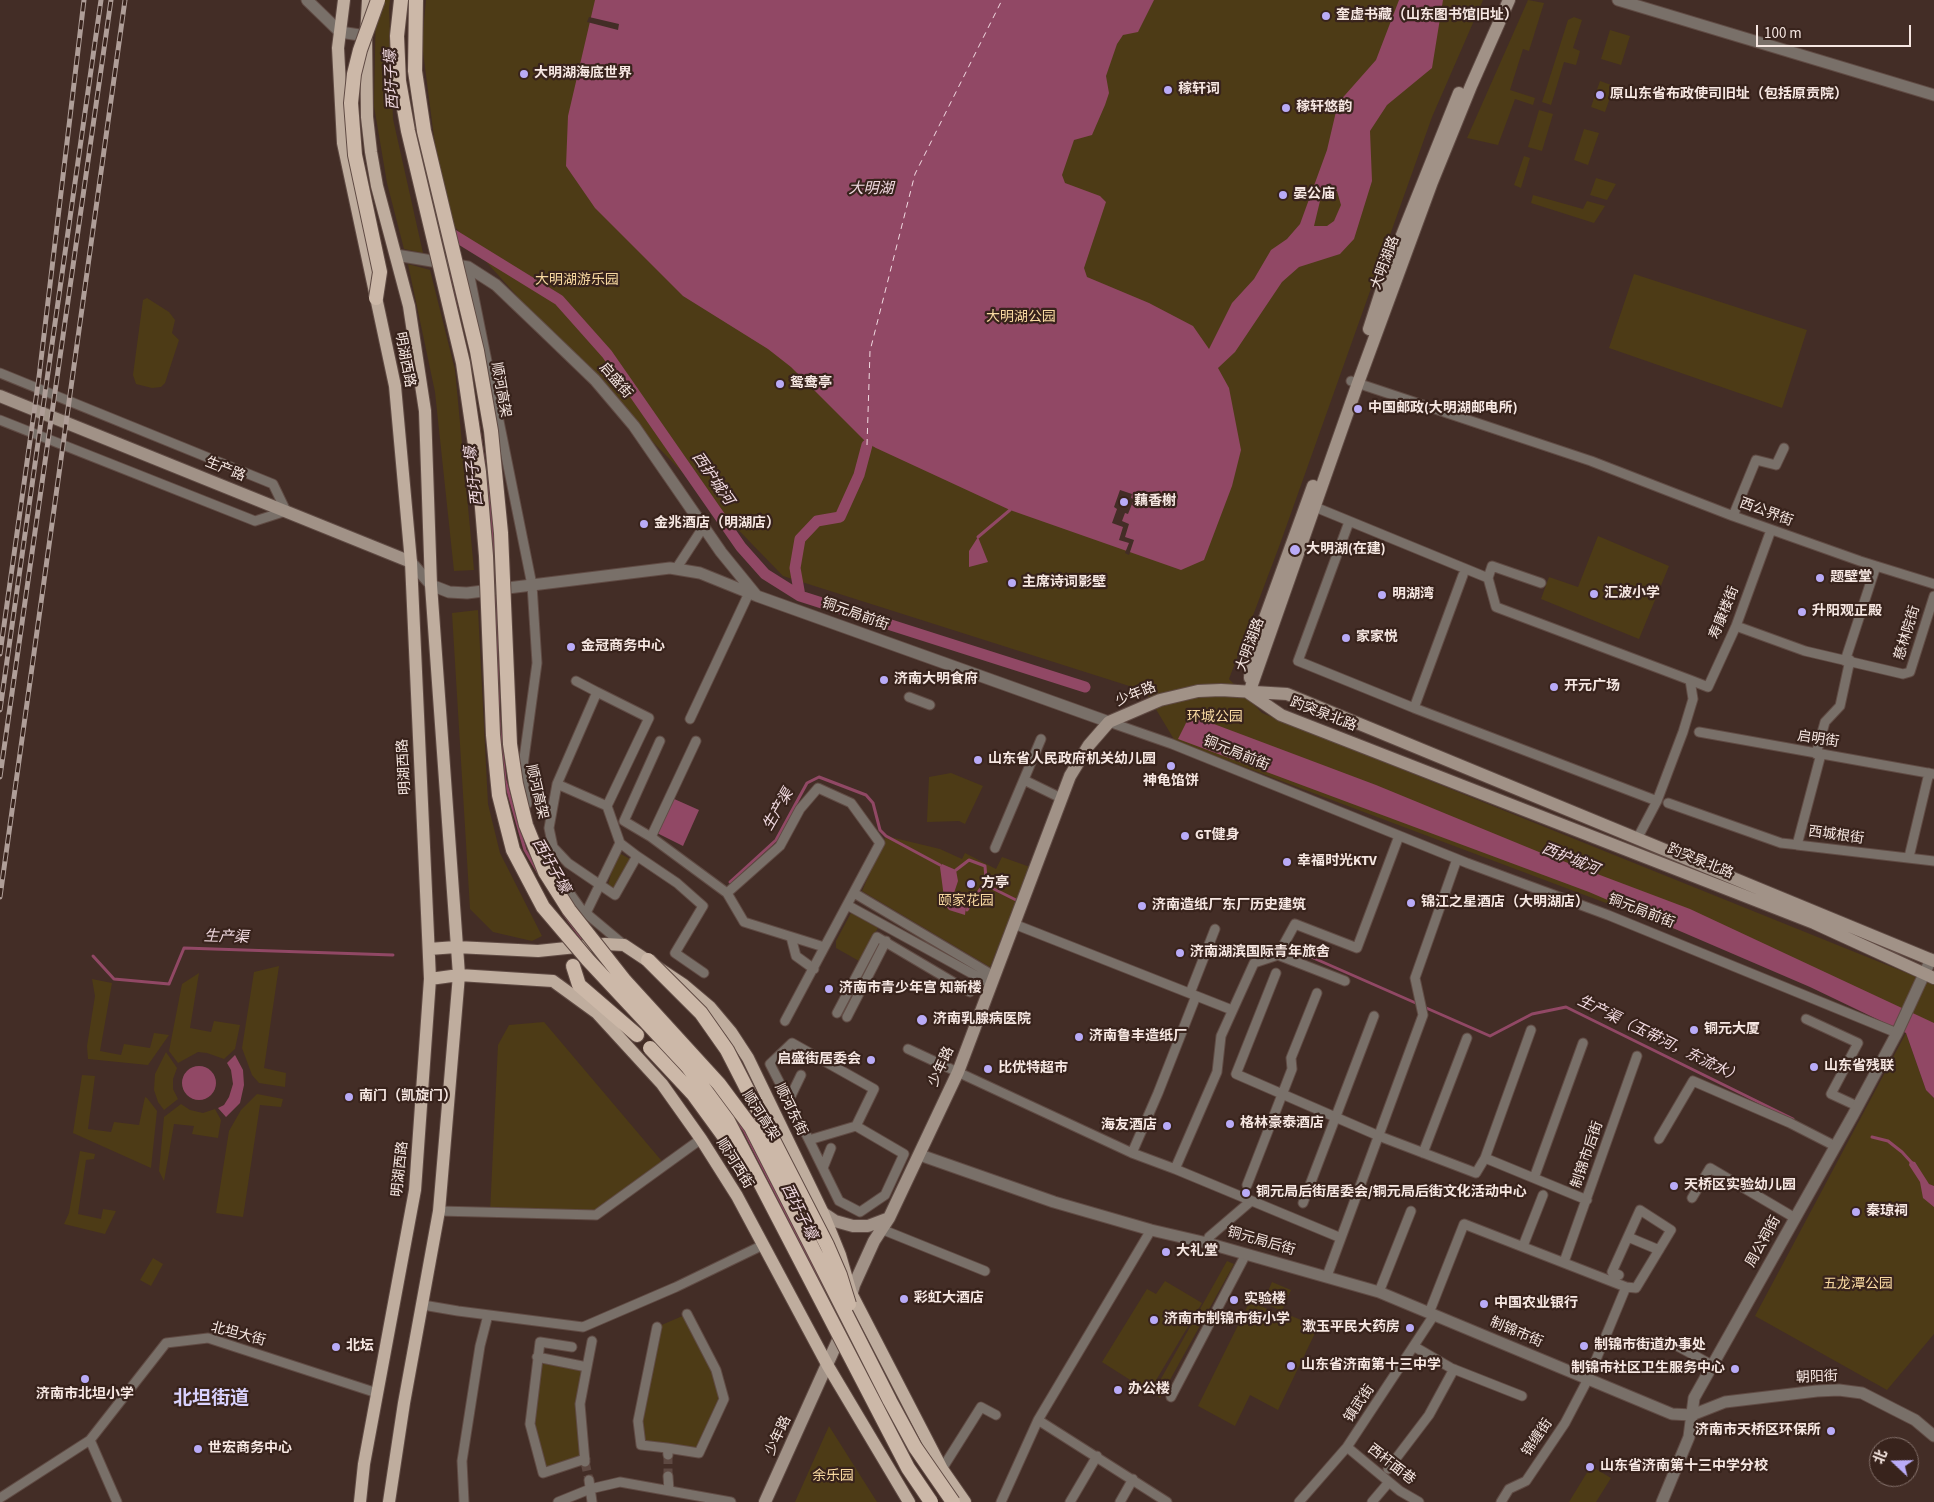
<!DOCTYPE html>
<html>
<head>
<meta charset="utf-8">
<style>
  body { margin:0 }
  #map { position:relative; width:1934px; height:1502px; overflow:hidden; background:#432d26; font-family:"Source Sans 3","Noto Sans SC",sans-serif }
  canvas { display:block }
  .north { position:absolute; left:1869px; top:1437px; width:50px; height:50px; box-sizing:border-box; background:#38231c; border:1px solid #84716b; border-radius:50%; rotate:291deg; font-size:14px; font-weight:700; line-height:20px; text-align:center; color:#f6e7e2 }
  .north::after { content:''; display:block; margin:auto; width:18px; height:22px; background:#b9abf7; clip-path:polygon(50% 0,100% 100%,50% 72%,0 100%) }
  .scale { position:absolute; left:1756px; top:25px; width:155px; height:22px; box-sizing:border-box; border:2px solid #f6e7e2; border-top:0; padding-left:6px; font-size:15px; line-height:18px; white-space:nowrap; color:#f6e7e2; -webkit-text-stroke:4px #38231c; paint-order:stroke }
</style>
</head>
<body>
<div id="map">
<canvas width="1934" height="1502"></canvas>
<div class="north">北</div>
<div class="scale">100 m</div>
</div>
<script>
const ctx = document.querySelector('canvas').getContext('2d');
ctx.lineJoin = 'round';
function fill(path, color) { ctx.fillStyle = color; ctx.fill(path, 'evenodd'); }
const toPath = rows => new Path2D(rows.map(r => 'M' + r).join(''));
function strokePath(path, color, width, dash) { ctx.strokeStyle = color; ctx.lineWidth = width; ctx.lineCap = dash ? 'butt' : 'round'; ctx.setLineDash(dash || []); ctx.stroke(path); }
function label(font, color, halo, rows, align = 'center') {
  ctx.font = font + ' "Source Sans 3","Noto Sans SC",sans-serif'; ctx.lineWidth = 4.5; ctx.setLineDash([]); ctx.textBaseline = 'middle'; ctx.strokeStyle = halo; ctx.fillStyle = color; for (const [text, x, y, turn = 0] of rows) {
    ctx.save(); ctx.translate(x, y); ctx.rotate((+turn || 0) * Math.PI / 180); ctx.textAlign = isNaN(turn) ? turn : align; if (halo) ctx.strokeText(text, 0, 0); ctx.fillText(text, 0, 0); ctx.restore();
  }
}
fill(toPath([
  [376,0,390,0,389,8,393,119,423,253,404,249,387,183,374,106],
  [426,0,1483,0,1432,117,1280,544,1229,679,1262,713,1934,984,1934,1038,1760,961,1175,741,1145,691,783,576,589,376,454,226,435,145,422,44],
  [1528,0,1544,3,1529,51,1523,49,1510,90,1535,98,1533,105,1515,99,1498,145,1467,138],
  [1574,17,1582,20,1573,48,1580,51,1576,65,1564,62,1551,105,1542,102,1568,20],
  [1610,30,1630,36,1621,65,1601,59],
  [1600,81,1614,86,1605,112,1591,107],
  [1539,110,1553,114,1542,151,1528,147],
  [1584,129,1599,133,1588,165,1574,160],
  [1524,156,1530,158,1521,188,1514,185],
  [1596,178,1616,184,1607,200,1590,195],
  [1533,195,1583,209,1587,201,1605,206,1594,223,1531,203],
  [408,264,430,270,455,370,474,570,454,571,435,392],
  [1634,274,1807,330,1782,408,1609,348],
  [147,298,169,312,175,320,172,333,179,340,165,383,161,387,152,388,136,384,133,375,143,300],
  [1598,536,1669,566,1639,639,1541,599,1549,577,1578,587],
  [478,610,488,804,500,853,542,936,532,941,493,932,470,909,452,613],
  [951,773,983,786,965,824,959,821,927,822,929,777],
  [886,836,940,849,962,859,965,853,996,869,1002,857,1030,867,990,967,862,891],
  [621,854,630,859,629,867,613,888,608,885,615,859],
  [851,913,878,928,859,961,836,948,836,941],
  [279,966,264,1068,286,1073,285,1087,259,1083,252,1075,242,1048,254,972],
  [199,973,190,1028,211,1032,214,1021,240,1025,235,1049,224,1059,207,1053,198,1052,178,1063,169,1051,182,984],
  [92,979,112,983,100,1051,121,1055,124,1044,150,1048,154,1033,169,1035,148,1065,88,1059,87,1046,95,996],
  [544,1022,666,1166,596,1215,490,1213,498,1045,509,1025],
  [1906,1033,1926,1090,1934,1098,1934,1334,1887,1390,1755,1316],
  [166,1052,177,1068,173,1079,173,1089,178,1099,164,1110,158,1102,154,1090,155,1074],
  [82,1075,95,1076,88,1129,111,1132,114,1122,139,1125,145,1097,147,1098,157,1111,151,1168,73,1133],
  [257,1094,283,1099,281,1107,260,1105,243,1217,216,1213,229,1131,241,1110],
  [181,1104,190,1110,203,1113,215,1109,221,1120,218,1138,192,1134,194,1126,174,1124,164,1181,159,1171,164,1117],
  [80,1151,95,1154,94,1159,86,1160,78,1214,101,1219,103,1209,116,1211,105,1234,64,1224,69,1213],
  [153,1258,163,1264,151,1286,140,1280],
  [1227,1261,1234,1264,1160,1398,1153,1393],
  [1165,1281,1202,1303,1149,1392,1102,1362,1147,1289,1156,1294],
  [1272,1282,1291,1290,1282,1311,1263,1303],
  [1250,1301,1287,1318,1289,1315,1318,1327,1278,1410,1250,1395,1235,1426,1198,1406],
  [687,1314,716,1370,723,1399,699,1453,641,1445,638,1421,657,1327],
  [537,1357,587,1367,580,1404,585,1459,543,1473,530,1424],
  [829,1426,877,1502,795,1502],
  [1591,1466,1611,1478,1596,1502,1569,1502]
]), '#4d3b16');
fill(toPath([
  [595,0,1154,0,1138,32,1123,35,1117,44,1106,76,1109,93,1105,105,1092,135,1074,140,1062,175,1065,183,1100,196,1106,202,1084,268,1087,277,1149,303,1193,326,1209,349,1232,303,1254,279,1271,250,1287,239,1300,224,1327,150,1338,103,1376,60,1399,0,1443,0,1432,68,1387,105,1370,131,1372,181,1354,239,1340,254,1299,267,1282,282,1235,352,1218,368,1229,388,1241,450,1232,486,1204,560,1181,570,1010,510,876,448,867,443,791,367,768,349,683,296,595,208,566,166,568,116],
  [1332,190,1337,191,1341,205,1334,221,1327,226,1314,226,1320,201],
  [978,537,988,562,969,567,969,551],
  [1190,715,1376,785,1539,852,1690,909,1934,1023,1934,1098,1926,1090,1906,1033,1810,987,1589,892,1178,739],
  [672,798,699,810,683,846,657,833],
  [942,864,956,870,958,881,954,893,960,904,966,907,965,915,949,910,945,905,940,867],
  [235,1055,243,1070,244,1085,240,1103,226,1117,218,1108,224,1105,229,1097,233,1084,231,1070,227,1063],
  '182 1083a17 17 0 1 1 34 0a17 17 0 1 1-34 0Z',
  [1910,1161,1915,1162,1929,1184,1934,1186,1934,1207,1923,1198,1920,1182,1909,1165]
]), '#914865');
fill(toPath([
  [589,17,619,24,618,30,587,22],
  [1120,490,1132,494,1131,498,1134,499,1128,514,1125,513,1122,521,1129,524,1125,537,1134,540,1129,555,1125,553,1129,543,1119,540,1123,527,1112,523,1117,509,1114,507]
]), '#432d26');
strokePath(toPath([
  [447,267,457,310],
  [478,422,484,462],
  [487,481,493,536,495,587],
  [978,537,1010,510],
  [495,593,499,721,505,780,525,850,538,872],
  [956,870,969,860,985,866,986,880,967,910],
  [730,882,776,840,807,783,819,777,866,795,873,803,880,830,886,836,940,865],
  [984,884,1018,901],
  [564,914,583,940],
  [1293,949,1418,1004],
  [93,956,114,979,169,984,184,948,393,955],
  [1424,1007,1490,1036,1532,1014,1566,1007,1793,1119],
  [733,1117,744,1130,840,1319],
  [1872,1137,1888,1141,1902,1152,1912,1163],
  [845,1329,861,1359]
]), '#914865', 3);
strokePath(toPath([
  [430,215,447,231,559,300,607,354,741,547,765,574,800,596,1085,687],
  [800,596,795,568,800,539,817,521,840,517,859,475,867,445]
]), '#914865', 11);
strokePath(toPath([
  [867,445,870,351,915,174,1002,0]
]), '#f1dae1', 1, [6, 5]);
strokePath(toPath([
  [668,1455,668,1476],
  [585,1462,589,1480]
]), '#5e4942', 9, [9, 4.5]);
const minor = toPath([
  [468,267,532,585,537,663,522,773,527,804],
  [0,373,273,484,286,511,255,521,0,420],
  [1351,381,1591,461,1733,516,1860,561,1934,584],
  [1315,507,1488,578,1496,607,1690,680,1693,699,1683,732,1657,801,1637,839],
  [1733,516,1756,460,1776,465,1784,448],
  [1349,522,1298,661,1414,708,1463,575],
  [676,569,704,526],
  [1488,578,1492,566,1541,583],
  [1736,626,1805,651,1903,674,1910,672,1934,596],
  [1845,661,1876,566],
  [1690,680,1708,687,1736,626,1771,530],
  [576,681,597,692,557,784,549,828,553,847,568,863,615,895,637,856,677,883,703,906,675,953,704,973],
  [597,692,649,718,607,806],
  [909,697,930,705],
  [1414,708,1657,801],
  [690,719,749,593],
  [1109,722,1172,744,1467,863,1608,915,1897,1033],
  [1699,732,1934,774],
  [696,741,651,837,727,893],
  [1816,754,1825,722,1840,706,1850,660],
  [1821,754,1797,845,1934,861],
  [1024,780,1061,798],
  [557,784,607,806,620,843,586,913],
  [1668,803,1781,843,1799,845],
  [651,837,624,821,660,741],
  [620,843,637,856],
  [995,848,1041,739],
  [1909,857,1929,773],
  [547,861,581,909,624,945],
  [854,893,994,976],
  [847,905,991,984],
  [1014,924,1232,1010],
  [791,937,796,956,814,969],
  [1278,955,1345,981],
  [1276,973,1236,1074,1379,1136,1476,1173,1485,1158,1587,1200],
  [1190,993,1215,929],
  [837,1013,877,937,970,992,977,976],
  [847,1017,886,941],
  [1806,1019,1858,1043,1831,1094,1857,1106],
  [785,1021,880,843,851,803,818,788,800,809,780,846,727,893,744,922,824,947],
  [792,1043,874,1089,856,1126,809,1140,770,1064,792,1043],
  [908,1049,1132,1153,1175,1169,1217,1072,1221,1036,1254,963,1278,955,1295,924,1357,948,1399,836],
  [788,1102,801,1075],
  [1659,1139,1693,1081,1790,1123,1835,1146],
  [809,1140,839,1201,860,1212,885,1195,904,1154,856,1126],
  [1132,1153,1158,1093,1196,996],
  [1423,1153,1467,1038],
  [1485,1158,1531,1030],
  [823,1168,831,1148],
  [1175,1169,1341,1238],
  [1534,1178,1583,1043],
  [1247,1185,1292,1069,1291,1058,1317,993],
  [1692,1198,1710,1168,1795,1218],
  [1303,1203,1374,1016],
  [439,1211,596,1215,701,1139],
  [881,1229,985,1271],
  [1151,1230,1038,1420,1167,1502],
  [1628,1237,1659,1250],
  [1207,1243,1209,1237,1251,1201],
  [1523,1246,1543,1195],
  [1564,1262,1637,1056],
  [1619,1275,1612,1272,1640,1210,1671,1230,1636,1288,1626,1287],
  [1327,1276,1423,1015,1415,978,1457,859],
  [1379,1292,1411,1211],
  [423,1305,458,1311,583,1327,676,1287,763,1245],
  [1429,1313,1464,1224,1626,1287,1588,1379,1565,1423,1526,1481,1509,1489,1501,1502],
  [657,1327,638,1421,641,1445,667,1448],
  [1668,1341,1712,1365],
  [572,1347,540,1342,530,1424,543,1473,585,1459],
  [1415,1347,1451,1368,1522,1396],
  [537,1357,587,1367,580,1404,585,1462],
  [587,1367,592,1341],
  [1171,1397,1246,1254],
  [90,1440,117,1502],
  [1347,1447,1400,1491,1419,1502],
  [668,1455,667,1448,699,1453,724,1399,716,1370,687,1314],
  [942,1469,981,1407,996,1415],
  [1388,1469,1429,1415,1454,1369],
  [668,1476,669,1490],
  [589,1480,592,1502],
  [0,1498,90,1440,166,1343,208,1338,377,1393],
  [464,1502,462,1461,480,1346,488,1315],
  [558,1502,590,1489,620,1482,731,1502],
  [1001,1502,1038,1420],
  [1070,1502,1097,1456],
  [1120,1502,1133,1479],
  [1299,1502,1347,1447,1434,1315],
  [1372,1502,1389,1482]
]);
const tertiary = toPath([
  [307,0,340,32,366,36],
  [1618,0,1934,95],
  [396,255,468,267,496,285,541,328,595,380,634,426,721,552,756,595],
  [411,562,431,585,449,592,467,593,670,568,700,573,757,596,1109,722],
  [920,1155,1054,1202,1151,1230,1207,1243,1379,1292,1672,1414,1692,1415,1725,1402,1817,1391,1839,1390,1862,1393,1915,1420,1934,1436],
  [1662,1502,1689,1437,1694,1398,1853,1115,1897,1033,1931,959]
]);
const secondary = toPath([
  [1369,329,1388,270,1459,93],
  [0,396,411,562],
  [1250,678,1251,656,1313,486],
  [1249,693,1281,715,1814,923,1934,978],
  [1249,693,1358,383,1432,182,1471,86,1509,0],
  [823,1213,835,1221,853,1226,868,1226,889,1218],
  [765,1502,839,1338,854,1285,874,1241,889,1218,958,1072,1070,776,1089,745,1109,722,1160,700,1198,691,1221,690,1287,694,1934,961]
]);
const primary = toPath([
  [344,0,338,48,343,143,395,386,411,562,430,979,415,1190,364,1464,360,1502],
  [368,0,366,36,367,117,371,152,377,186,409,306,425,411,431,585,459,975,439,1211,404,1403,389,1502],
  [429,949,456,947,538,951,605,944,624,945,684,985,710,1007,731,1032,748,1058,823,1213,840,1255,851,1293,942,1469,965,1502],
  [430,979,459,975,553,981,597,1013,662,1084,701,1139,737,1196,828,1366,909,1502]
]);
const trunk = toPath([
  [573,966,579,985,637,1035]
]);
strokePath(minor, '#604b44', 11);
strokePath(tertiary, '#604b44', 13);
strokePath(secondary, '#604b44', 14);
strokePath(primary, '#604b44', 14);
strokePath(trunk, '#604b44', 16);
strokePath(minor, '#797069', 9);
strokePath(tertiary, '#797069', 11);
strokePath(secondary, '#a19287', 12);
strokePath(primary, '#bfad9e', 12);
strokePath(trunk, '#ccb8a8', 14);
const rail = toPath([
  [0,654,39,377,84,0],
  [0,710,101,0],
  [0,777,111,0],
  [0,897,125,0]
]);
strokePath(rail, '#af9e98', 5);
strokePath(rail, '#38231c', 3, [9]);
const trunkBridge = toPath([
  [401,0,397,36,399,81,408,131,463,363,479,472,486,556,493,735,499,795,513,850,543,907,588,960,688,1067,728,1121,908,1468,931,1502],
  [416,0,415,71,424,131,477,351,491,431,501,533,510,744,516,784,526,825,545,872,569,910,625,981,719,1084,751,1127,890,1401,915,1447,953,1502],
  [376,298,380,272,355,155,351,103,354,74,360,50,378,0],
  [648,960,701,1013,727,1050,827,1245,840,1275,849,1304],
  [650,1048,693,1094,736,1153]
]);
strokePath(trunkBridge, '#604b44', 16, []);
strokePath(trunkBridge, '#ccb8a8', 14);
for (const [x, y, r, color] of [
  [1326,16,5,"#b9abf7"],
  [524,74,5,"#b9abf7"],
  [1168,90,5,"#b9abf7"],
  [1600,95,5,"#b9abf7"],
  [1286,108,5,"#b9abf7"],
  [1283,195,5,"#b9abf7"],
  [780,384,5,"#b9abf7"],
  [1358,409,5,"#b9abf7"],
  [1124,502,5,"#b9abf7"],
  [644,524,5,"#b9abf7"],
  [1295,550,6,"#b9abf7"],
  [1820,578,5,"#b9abf7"],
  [1012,583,5,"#b9abf7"],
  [1594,594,5,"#b9abf7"],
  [1382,595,5,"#b9abf7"],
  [1802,612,5,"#b9abf7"],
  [1346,638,5,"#b9abf7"],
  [571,647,5,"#b9abf7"],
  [884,680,5,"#b9abf7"],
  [1554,687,5,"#b9abf7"],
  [978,760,5,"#b9abf7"],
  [1171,766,5,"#b9abf7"],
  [1185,836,5,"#b9abf7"],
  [1287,862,5,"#b9abf7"],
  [971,884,5,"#b9abf7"],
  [1411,903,5,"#b9abf7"],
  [1142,906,5,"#b9abf7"],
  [1180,953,5,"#b9abf7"],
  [829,989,5,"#b9abf7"],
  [922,1020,6,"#b9abf7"],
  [1694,1030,5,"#b9abf7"],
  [1079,1037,5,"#b9abf7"],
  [871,1060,5,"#b9abf7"],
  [1814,1067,5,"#b9abf7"],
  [988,1069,5,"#b9abf7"],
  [349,1097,5,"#b9abf7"],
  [1230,1124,5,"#b9abf7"],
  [1167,1126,5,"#b9abf7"],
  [1674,1186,5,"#b9abf7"],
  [1246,1193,5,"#b9abf7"],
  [1856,1212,5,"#b9abf7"],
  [1166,1252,5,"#b9abf7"],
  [904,1299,5,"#b9abf7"],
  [1234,1300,5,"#b9abf7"],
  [1484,1304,5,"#b9abf7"],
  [1154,1320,5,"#b9abf7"],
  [1410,1328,5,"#b9abf7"],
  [1584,1346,5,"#b9abf7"],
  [336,1347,5,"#b9abf7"],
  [1291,1366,5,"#b9abf7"],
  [1735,1369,5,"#b9abf7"],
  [85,1379,5,"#b9abf7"],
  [1118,1390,5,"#b9abf7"],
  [1831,1431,5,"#b9abf7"],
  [198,1449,5,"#b9abf7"],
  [1590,1467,5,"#b9abf7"]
]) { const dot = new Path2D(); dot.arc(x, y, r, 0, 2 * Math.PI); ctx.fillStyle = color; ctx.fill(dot); strokePath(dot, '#38231c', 2); }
label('bold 14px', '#f6e7e2', '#38231c', [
  ["奎虚书藏（山东图书馆旧址）",1336,16],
  ["大明湖海底世界",534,74],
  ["稼轩词",1178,90],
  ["原山东省布政使司旧址（包括原贡院）",1610,95],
  ["稼轩悠韵",1296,108],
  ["晏公庙",1293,195],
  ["鸳鸯亭",790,384],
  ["中国邮政(大明湖邮电所)",1368,409],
  ["藕香榭",1134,502],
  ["金兆酒店（明湖店）",654,524],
  ["大明湖(在建)",1306,550],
  ["题壁堂",1830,578],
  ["主席诗词影壁",1022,583],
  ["汇波小学",1604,594],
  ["明湖湾",1392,595],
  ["升阳观正殿",1812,612],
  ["家家悦",1356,638],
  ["金冠商务中心",581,647],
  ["济南大明食府",894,680],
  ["开元广场",1564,687],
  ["山东省人民政府机关幼儿园",988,760],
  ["神龟馅饼",1171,782,"center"],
  ["GT健身",1195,836],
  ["幸福时光KTV",1297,862],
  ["方亭",981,884],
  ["锦江之星酒店（大明湖店）",1421,903],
  ["济南造纸厂东厂历史建筑",1152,906],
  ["济南湖滨国际青年旅舍",1190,953],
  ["济南市青少年宫 知新楼",839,989],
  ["济南乳腺病医院",933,1020],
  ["铜元大厦",1704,1030],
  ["济南鲁丰造纸厂",1089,1037],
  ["启盛街居委会",861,1060,"right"],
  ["山东省残联",1824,1067],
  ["比优特超市",998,1069],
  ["南门（凯旋门）",359,1097],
  ["格林豪泰酒店",1240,1124],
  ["海友酒店",1157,1126,"right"],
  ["天桥区实验幼儿园",1684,1186],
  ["铜元局后街居委会/铜元局后街文化活动中心",1256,1193],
  ["秦琼祠",1866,1212],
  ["大礼堂",1176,1252],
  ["彩虹大酒店",914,1299],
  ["实验楼",1244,1300],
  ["中国农业银行",1494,1304],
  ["济南市制锦市街小学",1164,1320],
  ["漱玉平民大药房",1400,1328,"right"],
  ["制锦市街道办事处",1594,1346],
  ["北坛",346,1347],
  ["山东省济南第十三中学",1301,1366],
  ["制锦市社区卫生服务中心",1725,1369,"right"],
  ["办公楼",1128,1390],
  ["济南市北坦小学",85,1395,"center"],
  ["济南市天桥区环保所",1821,1431,"right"],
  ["世宏商务中心",208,1449],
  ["山东省济南第十三中学分校",1600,1467]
], 'left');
label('14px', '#f6e7e2', '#38231c', [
  ["大明湖路",1386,263,-70],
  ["明湖西路",404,360,79],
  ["启盛街",615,381,49],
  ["顺河高架",500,390,80],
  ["生产路",225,470,22],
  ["西公界街",1766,513,20],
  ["寿康楼街",1725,613,-68],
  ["铜元局前街",855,615,20],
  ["慈林院街",1908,633,-73],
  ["大明湖路",1251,645,-70],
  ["少年路",1136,695,-22],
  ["趵突泉北路",1323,715,21],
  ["启明街",1818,740,9],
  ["铜元局前街",1236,754,22],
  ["明湖西路",405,767,-93],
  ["顺河高架",536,792,77],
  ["西城根街",1836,836,8],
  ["趵突泉北路",1700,862,22],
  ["铜元局前街",1641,912,21],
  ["少年路",942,1067,-66],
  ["顺河东街",790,1110,64],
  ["顺河高架",760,1116,57],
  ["制锦市后街",1588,1155,-71],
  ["顺河西街",734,1164,58],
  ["明湖西路",401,1169,-84],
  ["铜元局后街",1261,1242,16],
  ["周公祠街",1764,1242,-61],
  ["制锦市街",1516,1333,23],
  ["北坦大街",238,1335,15],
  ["朝阳街",1817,1378,-2],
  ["镇武街",1360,1404,-56],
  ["少年路",779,1436,-65],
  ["锦缠街",1538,1438,-56],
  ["西杆面巷",1391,1465,38]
]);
label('14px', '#f8d9a1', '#38231c', [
  ["大明湖游乐园",577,281],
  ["大明湖公园",1021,318],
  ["环城公园",1215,718],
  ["颐家花园",966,902],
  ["五龙潭公园",1858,1285],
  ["余乐园",833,1477]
]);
label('italic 15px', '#f1dae1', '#38231c', [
  ["西圩子壕",393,80,-93],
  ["大明湖",871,190],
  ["西圩子壕",475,476,-97],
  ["西护城河",712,479,55],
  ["生产渠",779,810,-60],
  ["西护城河",1570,860,22],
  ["西圩子壕",550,866,60],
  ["生产渠",226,938,2],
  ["生产渠（玉带河，东流水）",1659,1040,26],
  ["西圩子壕",798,1212,63]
]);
label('bold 19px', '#d8d1fd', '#38231c', [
  ["北坦街道",211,1400]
]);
</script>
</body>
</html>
